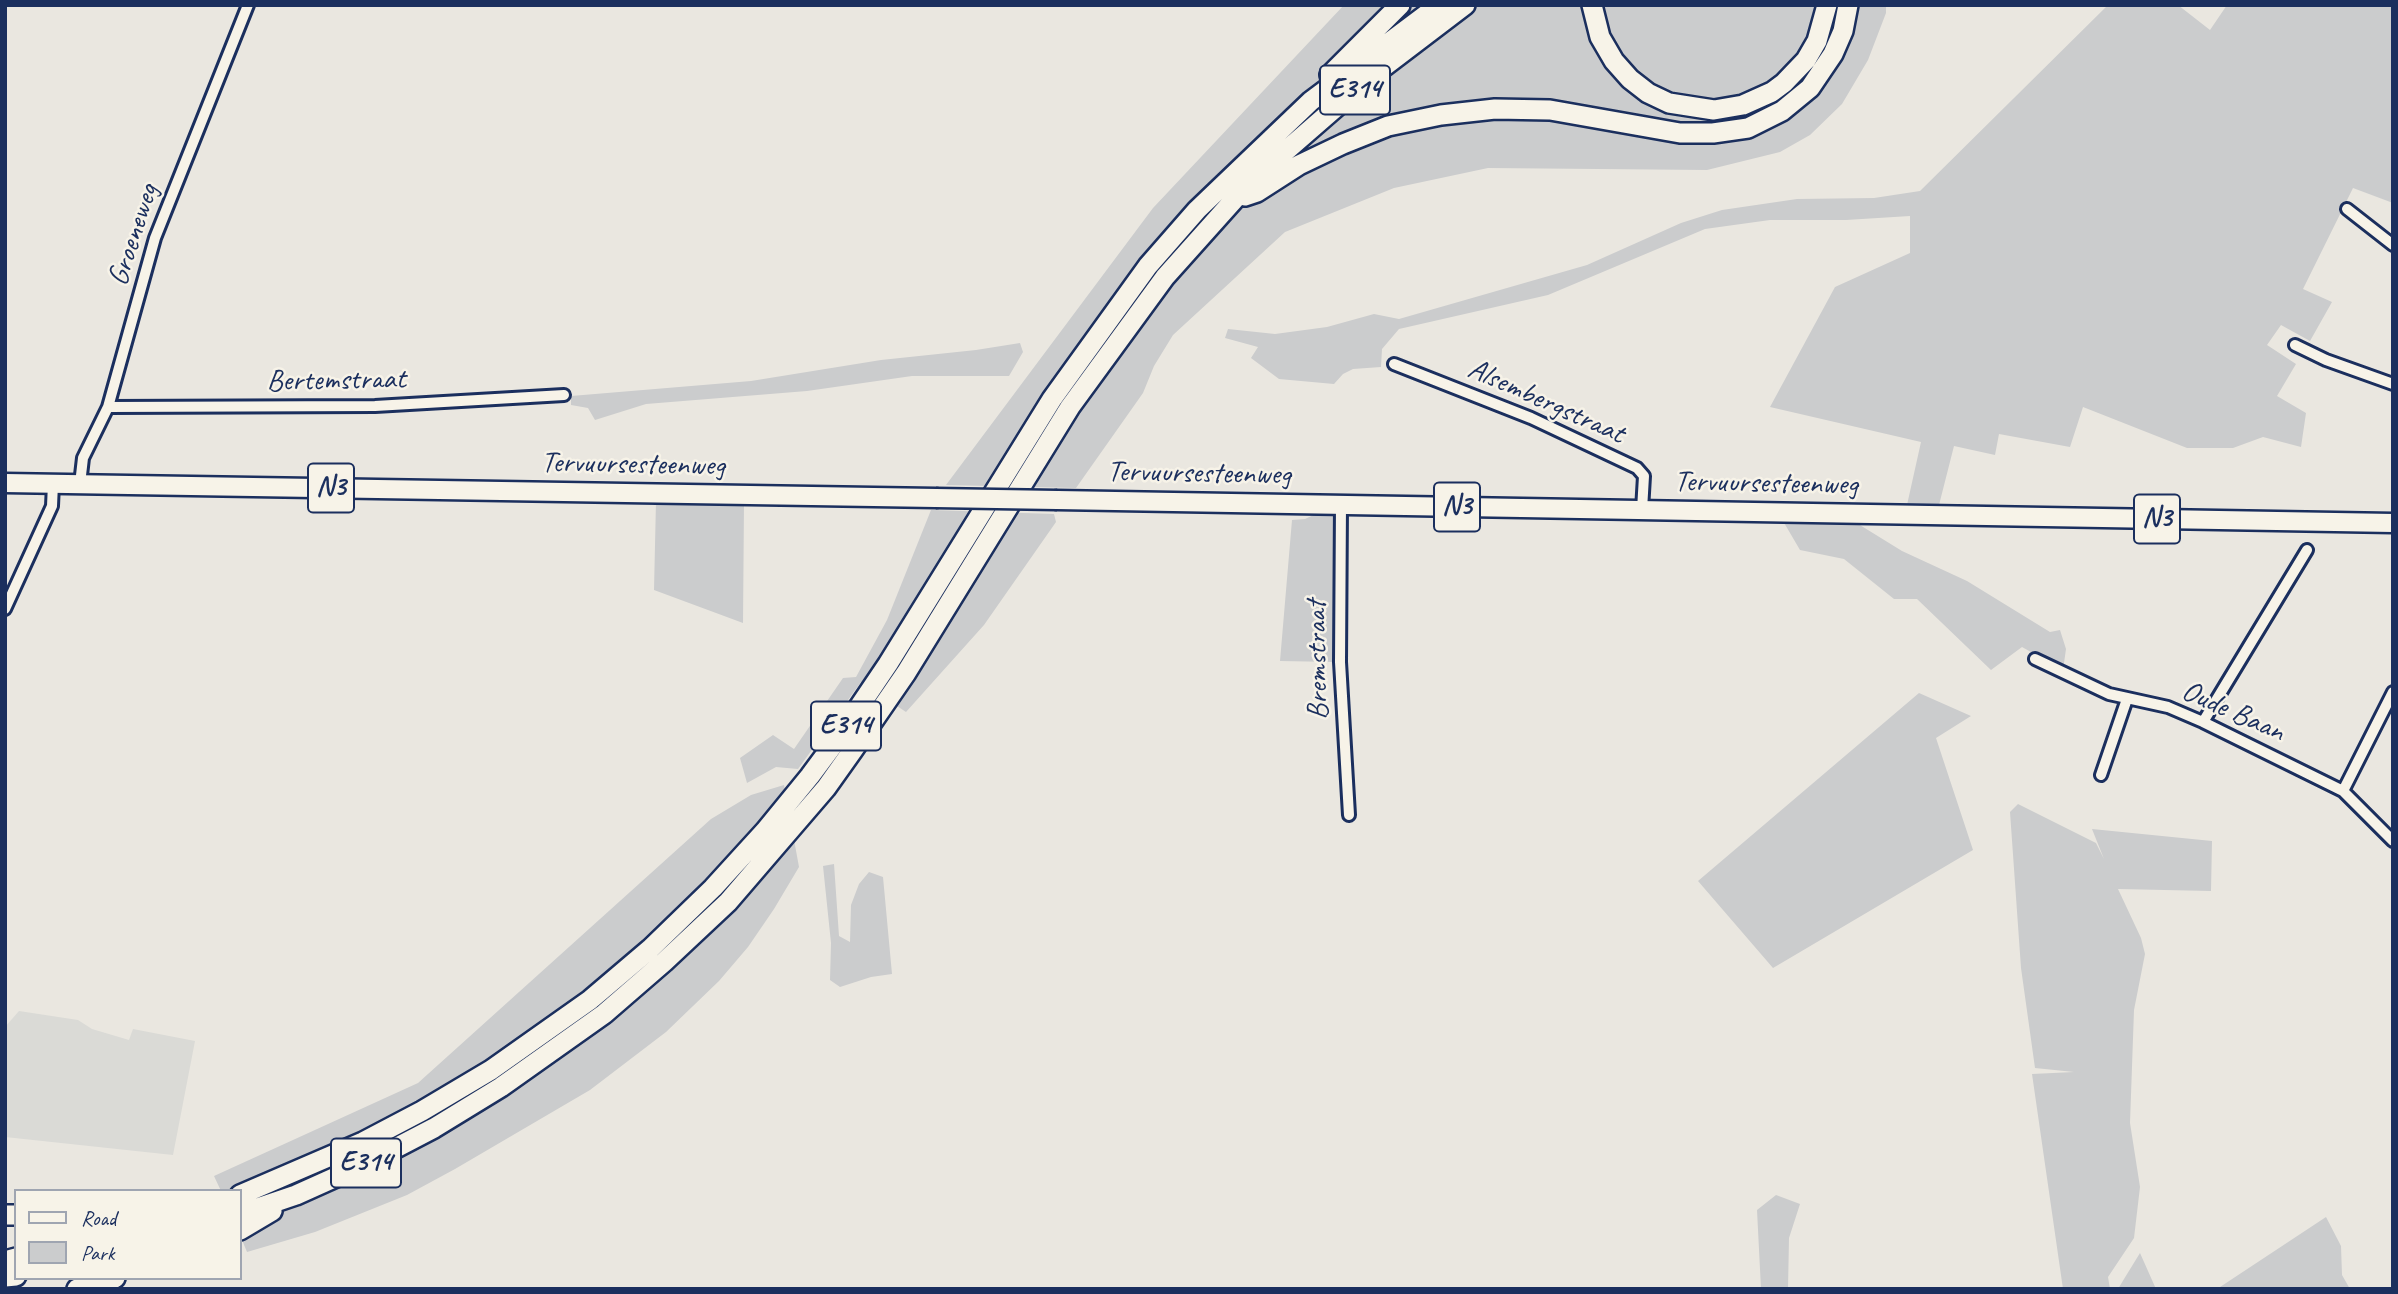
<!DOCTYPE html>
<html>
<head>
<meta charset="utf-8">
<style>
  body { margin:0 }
  #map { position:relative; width:2398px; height:1294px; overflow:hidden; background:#eae7e0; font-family:Caveat,sans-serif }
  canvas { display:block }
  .frame { position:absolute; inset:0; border:7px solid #1b2f5e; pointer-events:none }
  .legend { position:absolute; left:14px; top:1189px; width:228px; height:91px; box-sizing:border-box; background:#f7f3e8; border:2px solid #9fa5b1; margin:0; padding:9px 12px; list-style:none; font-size:21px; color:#1b2f5e }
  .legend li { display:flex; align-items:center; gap:14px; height:35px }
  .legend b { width:35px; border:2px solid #9fa5b1 }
</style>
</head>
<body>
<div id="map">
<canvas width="2398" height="1294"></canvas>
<div class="frame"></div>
<ul class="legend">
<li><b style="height:9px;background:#f7f3e8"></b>Road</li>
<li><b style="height:19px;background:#cbcccd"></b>Park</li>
</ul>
</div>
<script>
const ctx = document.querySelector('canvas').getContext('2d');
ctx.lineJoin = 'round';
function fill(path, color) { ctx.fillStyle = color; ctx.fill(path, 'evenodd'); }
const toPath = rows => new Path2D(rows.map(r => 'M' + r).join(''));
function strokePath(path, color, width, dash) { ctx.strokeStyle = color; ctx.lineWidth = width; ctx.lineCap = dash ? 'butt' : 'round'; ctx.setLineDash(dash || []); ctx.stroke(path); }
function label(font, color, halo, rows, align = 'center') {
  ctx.font = font + ' Caveat,sans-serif'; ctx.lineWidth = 5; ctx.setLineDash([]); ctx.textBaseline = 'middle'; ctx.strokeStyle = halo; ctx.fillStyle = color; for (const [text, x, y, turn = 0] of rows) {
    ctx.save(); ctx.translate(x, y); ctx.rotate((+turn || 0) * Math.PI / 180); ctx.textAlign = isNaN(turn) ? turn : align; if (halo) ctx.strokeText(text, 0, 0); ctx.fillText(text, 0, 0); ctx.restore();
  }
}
fill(toPath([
  [19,1011,78,1020,92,1029,129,1040,133,1029,195,1041,173,1155,5,1137,5,1027]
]), '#dadad6');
fill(toPath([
  [1344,5,1886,5,1886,13,1868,60,1842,104,1810,135,1780,152,1707,170,1488,168,1394,188,1285,232,1173,335,1154,366,1143,393,1076,488,946,485,1153,208],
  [2108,5,2178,5,2210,30,2227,5,2393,5,2393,203,2353,188,2303,289,2332,302,2310,341,2281,325,2267,345,2296,364,2277,396,2306,413,2301,447,2263,437,2233,448,2187,448,2083,407,2070,447,1999,434,1995,455,1954,446,1939,505,1907,505,1921,442,1770,407,1835,287,1910,253,1910,216,1846,220,1770,220,1705,229,1548,295,1399,329,1382,349,1381,367,1353,369,1343,374,1334,384,1279,379,1251,358,1258,347,1225,338,1228,329,1275,334,1327,327,1374,314,1399,319,1587,265,1681,223,1722,210,1797,199,1874,198,1920,191],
  [1020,343,1023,352,1009,376,912,376,807,391,646,404,595,420,588,408,571,405,571,396,751,381,881,360,976,350],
  [656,501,744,503,743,623,654,590],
  [931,510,1054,514,1056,522,984,625,906,712,861,682,798,769,776,767,747,783,740,758,773,735,794,749,843,678,856,677,887,620],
  [1320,512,1335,515,1336,662,1280,661,1292,520,1305,519],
  [1783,521,1855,522,1902,551,1967,581,2050,632,2060,630,2066,649,2063,670,2022,647,1991,670,1917,599,1894,599,1844,559,1800,550],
  [1919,693,1971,716,1936,738,1973,850,1773,968,1698,881],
  [784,785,799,867,774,909,748,947,719,981,666,1032,590,1090,455,1169,407,1195,315,1232,247,1252,240,1235,240,1191,221,1191,214,1176,418,1083,711,819,751,795],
  [2018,804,2096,843,2104,859,2092,829,2212,841,2211,891,2118,889,2141,938,2145,954,2134,1010,2130,1123,2140,1187,2134,1238,2108,1277,2110,1289,2063,1289,2032,1074,2074,1072,2035,1068,2021,968,2010,812],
  [834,864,839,936,850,942,851,905,859,884,869,872,883,877,892,974,871,977,840,987,830,980,831,943,823,866],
  [1776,1195,1800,1204,1789,1238,1788,1289,1761,1289,1757,1210],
  [2326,1217,2341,1246,2342,1275,2350,1289,2217,1289],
  [2140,1253,2156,1289,2118,1289,2124,1279]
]), '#cbcccd');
const minor = toPath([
  [2347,209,2393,245],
  [2295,345,2326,360,2393,384],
  [1394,364,1531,418,1637,468,1644,476,1642,510],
  [108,407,375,406,564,395],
  [80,484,83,458,108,407,155,238,248,5],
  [1341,504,1340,662,1349,815],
  [5,609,52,506,53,484],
  [2035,659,2109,694,2168,707,2203,722,2343,791,2393,841],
  [2203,722,2307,550],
  [2101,775,2127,699],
  [2343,791,2393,692]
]);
const primary = toPath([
  [5,483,936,498],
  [1057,500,2393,523]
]);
const motorway = toPath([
  [1592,5,1600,37,1614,61,1630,79,1648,93,1669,103,1714,110,1743,105,1772,92,1784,83,1806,60,1817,41,1827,5],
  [1330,75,1400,5],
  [1245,196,1257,192,1299,165,1343,144,1388,126,1441,115,1495,109,1550,110,1680,133,1713,133,1748,128,1782,111,1810,88,1833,54,1843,31,1848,5],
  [240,1195,363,1142,422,1111,491,1070,590,1000,650,949,713,888,765,831,810,776,836,741,888,664,1052,399,1148,266,1197,210,1311,101,1439,5],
  [240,1214,296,1195,365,1164,434,1128,501,1087,604,1014,664,962,728,902,826,788,853,750,906,673,1070,407,1165,277,1250,182,1373,75,1465,5],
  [5,1215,16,1215],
  [240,1230,272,1211],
  [5,1261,16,1258],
  [5,1277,16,1276],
  [77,1289,115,1278]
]);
strokePath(minor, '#1b2f5e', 16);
strokePath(primary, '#1b2f5e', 23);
strokePath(motorway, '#1b2f5e', 24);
strokePath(minor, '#f7f3e8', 10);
strokePath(primary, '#f7f3e8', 18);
strokePath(motorway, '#f7f3e8', 19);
const primaryBridge = toPath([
  [936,498,1057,500]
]);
strokePath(primaryBridge, '#1b2f5e', 23, []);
strokePath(primaryBridge, '#f7f3e8', 18);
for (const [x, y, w] of [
  [1355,90,70],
  [331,488,46],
  [1457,507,46],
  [2157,519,46],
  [846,726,70],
  [366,1163,70]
]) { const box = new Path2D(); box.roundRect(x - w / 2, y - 24.5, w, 49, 5); ctx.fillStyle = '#f7f3e8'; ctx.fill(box); strokePath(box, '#1b2f5e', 2); }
label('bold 28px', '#1b2f5e', null, [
  ["E314",1355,90],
  ["N3",331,488],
  ["N3",1457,507],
  ["N3",2157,519],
  ["E314",846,726],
  ["E314",366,1163]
]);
label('30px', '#1b2f5e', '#f7f3e8', [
  ["Groeneweg",134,235,-72],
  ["Bertemstraat",336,381,-1],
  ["Alsembergstraat",1546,402,24],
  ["Tervuursesteenweg",633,465,1],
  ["Tervuursesteenweg",1199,474,1],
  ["Tervuursesteenweg",1766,484,1],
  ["Bremstraat",1318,660,-91],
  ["Oude Baan",2233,712,24]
]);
</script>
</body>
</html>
